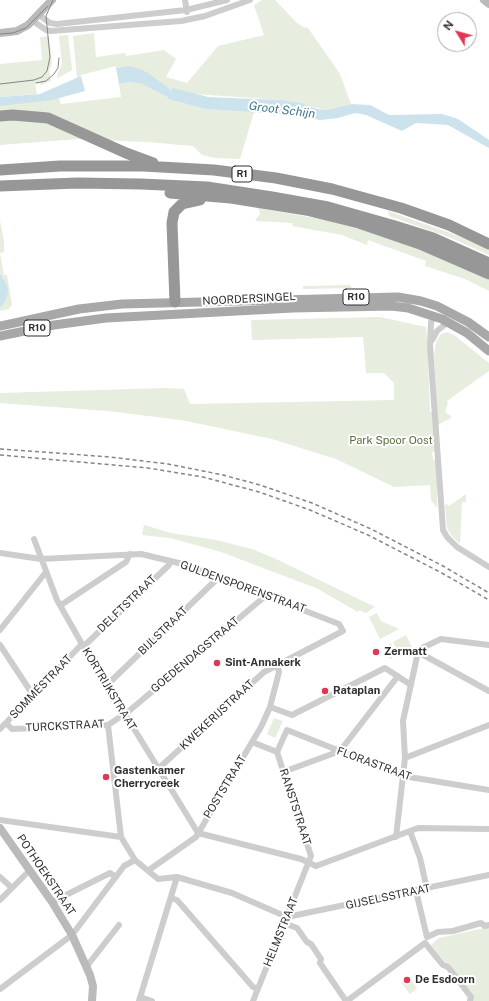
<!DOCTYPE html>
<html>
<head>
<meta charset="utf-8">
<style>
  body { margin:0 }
  #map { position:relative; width:489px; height:1001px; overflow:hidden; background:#fff; font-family:"Public Sans",sans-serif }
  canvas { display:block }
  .north { position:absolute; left:437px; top:12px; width:40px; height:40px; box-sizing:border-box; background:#fff; border:1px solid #acacac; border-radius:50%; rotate:307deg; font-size:11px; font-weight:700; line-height:16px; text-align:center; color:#303030 }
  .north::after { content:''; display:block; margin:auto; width:14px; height:18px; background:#e23752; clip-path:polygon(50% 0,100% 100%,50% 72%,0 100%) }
</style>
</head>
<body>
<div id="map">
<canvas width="489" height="1001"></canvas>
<div class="north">N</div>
</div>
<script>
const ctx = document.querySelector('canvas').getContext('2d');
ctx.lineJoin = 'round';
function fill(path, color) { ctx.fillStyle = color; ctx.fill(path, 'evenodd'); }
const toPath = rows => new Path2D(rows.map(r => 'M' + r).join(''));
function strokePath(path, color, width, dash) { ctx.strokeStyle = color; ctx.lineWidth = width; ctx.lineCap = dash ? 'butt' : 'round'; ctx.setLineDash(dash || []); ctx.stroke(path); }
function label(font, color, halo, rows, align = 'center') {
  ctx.font = font + ' "Public Sans",sans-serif'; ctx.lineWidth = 4; ctx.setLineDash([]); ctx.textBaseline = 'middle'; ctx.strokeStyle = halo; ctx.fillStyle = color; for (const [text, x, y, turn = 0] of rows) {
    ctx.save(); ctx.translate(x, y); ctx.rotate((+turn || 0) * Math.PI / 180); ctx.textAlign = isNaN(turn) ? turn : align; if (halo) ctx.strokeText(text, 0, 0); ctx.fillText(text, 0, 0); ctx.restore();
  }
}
fill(toPath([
  [262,0,275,0,297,23,303,27,308,28,340,74,351,104,326,110,281,100,194,94,173,89,172,90,122,67,116,68,116,66,81,75,77,78,73,36,94,33,96,57,125,53,126,56,164,50,176,59,166,77,187,83,218,46,264,35,254,5],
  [68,35,72,70,58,78,57,75,62,64,59,36],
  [49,36,52,64,49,71,51,81,41,85,40,83,35,84,37,94,0,97,0,64,42,60,40,37],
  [130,82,142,84,169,97,168,99,205,109,254,112,240,159,215,158,202,155,193,146,146,142,78,139,0,145,0,105,59,98,61,104,121,97,119,84],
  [258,208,342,223,406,242,489,278,489,291,465,279,425,266,426,261,368,240,367,245,342,235,292,226,293,223,255,221,260,214],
  [388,211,453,234,489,249,489,255,451,238,389,216],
  [0,221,4,241,4,252,0,253,4,275,7,275,12,305,9,309,0,311],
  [350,285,352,288,303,289,303,286],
  [380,317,426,327,429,356,428,359,430,412,432,412,437,404,434,355,436,342,441,334,447,332,454,335,489,363,489,371,447,401,448,403,445,412,451,416,451,418,438,425,435,450,432,453,433,459,437,462,437,508,431,500,430,485,394,487,336,459,272,439,181,420,107,411,0,403,0,393,166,388,184,389,190,404,394,400,394,383,384,373,366,373,363,337,252,340,251,320],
  [466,494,466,502,462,502,460,544,451,535,447,528,445,505,447,504,449,506],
  [144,525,171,533,216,540,252,549,276,559,375,607,366,613,359,610,358,612,316,588,221,552,170,538,142,535],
  [377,613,381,621,399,629,380,639,369,617],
  [406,635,412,647,399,654,393,642],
  [391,643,397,655,390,659,384,647],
  [274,718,283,721,275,738,267,734],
  [489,927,489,1001,473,1001,473,995,431,945,439,938],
  [408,976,417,988,410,994,401,982]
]), '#e7eddf');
fill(toPath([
  [128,66,140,69,148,73,171,90,173,88,208,97,281,100,301,103,317,109,326,110,351,104,370,105,389,115,442,114,458,119,489,140,489,148,448,125,416,123,402,131,366,115,355,113,338,118,320,120,294,115,205,109,168,99,168,97,142,84,130,82,119,84,116,68],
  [81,76,85,91,52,100,0,106,0,97,40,94],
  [0,274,7,285,8,292,6,300,0,308]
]), '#cce2ec');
strokePath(toPath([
  [185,0,187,12],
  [39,15,50,23,57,24,186,10,227,0],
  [33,21,46,30,51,31,181,21,205,16,250,0],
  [435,316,431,322,430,346,443,530,447,537,457,547,489,567],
  [432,340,437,331,448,322],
  [34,539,57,600,82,644,198,833],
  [0,553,41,559,141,554,187,565,339,624,343,631,264,672,158,769],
  [61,605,126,562,130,554],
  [0,630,46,572],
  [0,645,33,695],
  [83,647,169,565,170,561],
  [418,652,489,691],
  [418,652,420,649,441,639,489,645],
  [107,685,219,577],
  [270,707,279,672,277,665],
  [6,723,12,729,108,725,129,711,263,598,264,595],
  [108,725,121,837,135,860,158,879,177,877,232,893,287,917,489,875],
  [0,729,82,644],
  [277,752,287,730,403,776,489,790],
  [277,752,252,742,261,727,270,707,292,715,385,668,411,685],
  [405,758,489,725],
  [283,772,340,751,398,676],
  [0,820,121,837],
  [410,831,420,858,427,889],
  [198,833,301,859,316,866,418,828,489,829],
  [396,837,405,758,403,721,418,652],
  [149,870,196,837,252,742],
  [0,877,12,888],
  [416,891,427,937,438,932,453,931,481,923,485,926,489,925],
  [171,898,177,900,253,987,258,989],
  [0,900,30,870],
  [52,902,110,873,116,877],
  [284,923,297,928,307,942,311,944,321,959,320,963,346,1001],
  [87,966,119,925],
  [0,989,72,935,124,866,135,860],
  [140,997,152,1001],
  [139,1001,177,877],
  [253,1001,311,856,277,752],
  [347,1001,425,943,443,965,448,967,455,976,471,997,470,1001]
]), '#cdcdcd', 6);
strokePath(toPath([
  [484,0,489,4],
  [0,33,17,31,28,25,52,0],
  [0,828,52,902,72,935,90,975,93,986,92,1001]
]), '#bababa', 8);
strokePath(toPath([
  [0,326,79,309,122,304,398,297,421,301,437,306,468,322,489,337],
  [0,336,54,325,106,318,293,308,392,306,408,308,442,319,467,333,489,351]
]), '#a8a8a8', 9);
strokePath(toPath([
  [0,116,13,115,48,118,126,153,153,163],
  [0,170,60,166,143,166,214,170,276,178,332,189,401,208,449,225,489,244],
  [0,186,77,183,141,184,207,187,272,197,328,207,395,226,433,238,489,263],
  [170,193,231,198,306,210,359,223,420,244,489,274],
  [175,302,172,223,174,212,182,204,200,200]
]), '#979797', 11);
strokePath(toPath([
  [0,34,13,33,26,28,48,6],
  [36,83,46,81,54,74,58,68,59,58],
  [0,84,34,80,42,77,47,71,50,57,46,16,53,0]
]), '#858585', 1);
strokePath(toPath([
  [0,449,110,457,168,464,223,475,260,485,312,503,371,529,443,566,489,593],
  [0,455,148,468,203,477,259,492,310,510,368,535,440,572,489,600]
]), '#858585', 1.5, [4, 3]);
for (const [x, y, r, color] of [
  [376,652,4,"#e23752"],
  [217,663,4,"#e23752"],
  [325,691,4,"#e23752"],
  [106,777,4,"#e23752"],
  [407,980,4,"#e23752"]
]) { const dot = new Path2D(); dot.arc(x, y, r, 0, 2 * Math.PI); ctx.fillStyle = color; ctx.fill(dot); strokePath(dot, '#fff', 1.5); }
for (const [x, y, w] of [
  [242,174,20],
  [356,297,26],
  [37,328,26]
]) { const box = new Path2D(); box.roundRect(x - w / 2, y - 8, w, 16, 3); ctx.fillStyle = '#fff'; ctx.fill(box); strokePath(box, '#303030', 1); }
label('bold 10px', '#303030', null, [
  ["R1",242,174],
  ["R10",356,297],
  ["R10",37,328]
]);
label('11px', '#303030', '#fff', [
  ["NOORDERSINGEL",249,299,-3],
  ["GULDENSPORENSTRAAT",243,587,20],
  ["DELFTSTRAAT",127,604,-44],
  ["BIJLSTRAAT",163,631,-44],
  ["GOEDENDAGSTRAAT",195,655,-40],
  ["SOMMÉSTRAAT",41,687,-46],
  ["KORTRIJKSTRAAT",109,689,59],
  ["KWEKERIJSTRAAT",217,715,-43],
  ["TURCKSTRAAT",65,726,-3],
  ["FLORASTRAAT",374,764,20],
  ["POSTSTRAAT",225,787,-59],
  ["RANSTSTRAAT",295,807,72],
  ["POTHOEKSTRAAT",46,875,56],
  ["GIJSELSSTRAAT",388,897,-12],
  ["HELMSTRAAT",281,932,-68]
]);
label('11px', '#576c3e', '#fff', [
  ["Park Spoor Oost",391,441]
]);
label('bold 11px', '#303030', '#fff', [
  ["Zermatt",384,652],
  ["Sint-Annakerk",225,663],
  ["Rataplan",333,691],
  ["Gastenkamer",114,771],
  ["Cherrycreek",114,784],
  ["De Esdoorn",415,980]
], 'left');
label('italic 12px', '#3f7892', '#fff', [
  ["Groot Schijn",282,110,7]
]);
</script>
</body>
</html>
